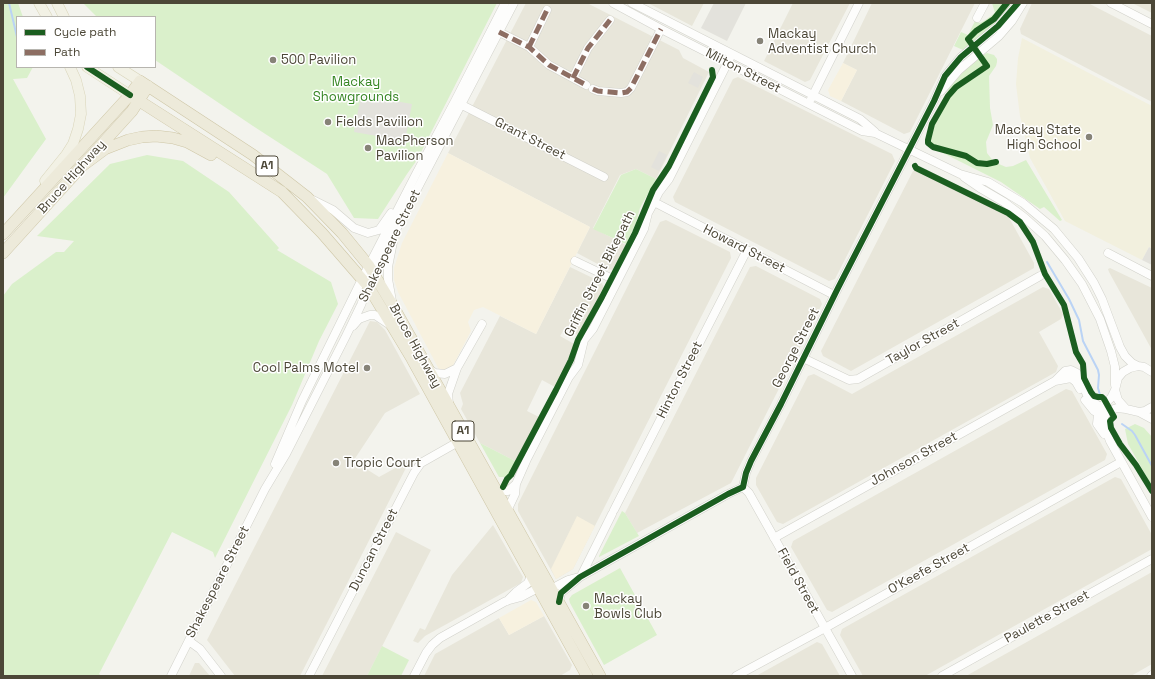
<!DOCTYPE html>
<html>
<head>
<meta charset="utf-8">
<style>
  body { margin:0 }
  #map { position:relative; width:1155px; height:679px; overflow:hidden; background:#f3f3ed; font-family:"Space Grotesk",sans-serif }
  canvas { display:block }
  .frame { position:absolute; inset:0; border:4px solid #4c4737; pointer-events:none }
  .legend { position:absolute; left:16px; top:16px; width:140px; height:52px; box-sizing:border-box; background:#fff; border:1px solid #b7b5af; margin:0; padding:5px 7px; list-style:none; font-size:12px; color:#4c4737 }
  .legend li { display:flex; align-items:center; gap:8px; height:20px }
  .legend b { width:20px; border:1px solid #b7b5af }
</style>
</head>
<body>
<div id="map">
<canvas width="1155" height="679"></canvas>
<div class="frame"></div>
<ul class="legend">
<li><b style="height:5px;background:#1b5e20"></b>Cycle path</li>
<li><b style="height:5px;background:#8d6e63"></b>Path</li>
</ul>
</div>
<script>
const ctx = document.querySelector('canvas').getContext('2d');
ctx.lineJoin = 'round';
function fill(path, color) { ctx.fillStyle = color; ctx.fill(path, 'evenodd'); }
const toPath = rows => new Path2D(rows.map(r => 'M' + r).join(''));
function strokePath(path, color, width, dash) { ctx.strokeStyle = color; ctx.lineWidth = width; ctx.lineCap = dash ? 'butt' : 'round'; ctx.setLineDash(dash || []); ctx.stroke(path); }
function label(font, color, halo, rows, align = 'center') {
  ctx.font = font + ' "Space Grotesk",sans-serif'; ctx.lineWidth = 3; ctx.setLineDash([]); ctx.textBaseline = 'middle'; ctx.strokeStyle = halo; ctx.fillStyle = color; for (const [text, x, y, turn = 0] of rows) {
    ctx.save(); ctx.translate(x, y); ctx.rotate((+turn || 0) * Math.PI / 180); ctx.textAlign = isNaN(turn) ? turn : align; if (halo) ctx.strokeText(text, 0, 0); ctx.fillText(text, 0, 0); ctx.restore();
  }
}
fill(toPath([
  [526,3,587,3,679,50,683,58,709,72,656,179,636,169,620,175,593,228,626,245,614,270,607,269,577,253,590,227,448,153],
  [648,3,704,3,692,26],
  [793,3,850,3,810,80,805,82,764,61],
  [872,3,975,3,910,132,904,134,841,101,857,70,843,63],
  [1032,3,1088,3,1152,36,1152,102,1021,34,1020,29],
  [1132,3,1152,3,1152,13],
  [738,77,892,154,895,161,835,279,829,281,675,202,673,197,733,79],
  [918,169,1007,214,1034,263,1034,268,851,371,823,356,821,351,913,171],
  [666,220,730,252,731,258,573,569,556,579,518,511,518,504,660,222],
  [756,266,820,299,822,304,731,483,637,533,625,513,750,267],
  [570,267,601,282,604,287,603,290,580,336,565,328,560,336,576,345,555,387,542,380,527,411,539,417,517,462,480,443,461,409,463,404,460,393,500,316,536,334],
  [1110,268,1152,288,1152,350,1109,272,1108,269],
  [1043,287,1049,289,1063,314,1061,319,1039,332,1058,366,1056,372,783,524,777,522,756,485,756,478,808,376,814,374,852,394],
  [370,321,377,322,385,330,420,394,385,413,352,463,357,463,379,477,410,460,300,676,235,676,207,640],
  [1066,389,1072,391,1107,454,1105,460,832,612,827,610,791,547,793,541],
  [1115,477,1121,479,1152,535,1152,549,925,676,863,676,840,635,842,629],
  [493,525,523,577,521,583,425,636,418,643,413,641,420,628,425,630,452,575],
  [396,532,431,550,367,676,322,676],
  [1152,572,1152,664,1131,676,966,676],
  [544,616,572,665,570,670,560,676,424,676,435,654,499,618,509,635],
  [817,642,822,644,840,676,756,676],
  [195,663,199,663,210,676,189,676]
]), '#e8e6da');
fill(toPath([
  [843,63,857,70,841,101,830,96,828,90],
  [448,153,590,227,536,334,483,307,474,310,468,322,471,331,447,377,443,377,398,292,394,280,394,268,402,243],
  [577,516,595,526,573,569,556,579,551,569],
  [531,600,536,602,544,616,509,635,499,618]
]), '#f7f1df');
fill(toPath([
  [1022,38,1152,106,1152,249,1149,247,1142,260,1065,221,1030,158,1020,116,1016,84,1018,58]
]), '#f2f0de');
fill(toPath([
  [3,3,18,3,23,17,17,17,17,67,33,67,27,78,13,79,46,139,3,198],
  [83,3,497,3,417,160,407,174,378,219,354,218,327,174,253,126,155,60,155,17,97,17],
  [992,3,1013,3,991,28,963,50,954,46,961,32,968,35,975,21,980,23,984,21,995,13],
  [987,53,994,55,997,59,997,62,996,66,989,76,990,108,993,125,986,142,987,153,994,162,1006,167,1013,166,1026,160,1062,220,1060,221,1044,207,1040,209,1001,182,935,149,930,142,932,128,949,88,971,63],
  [147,155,183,161,229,192,279,248,277,250,331,282,338,304,319,341,292,405,215,558,213,552,172,532,99,674,102,676,3,676,3,296,12,284,56,252,64,252,74,241,37,236,110,164],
  [636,169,656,179,640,208,636,223,626,244,593,229,621,175],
  [1135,424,1144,428,1152,437,1152,486,1128,444,1125,429],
  [480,443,517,462,509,477,499,477],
  [622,511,625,513,639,536,599,557,599,556],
  [620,568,657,635,604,665,570,603,569,599,572,595],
  [382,646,409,660,401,676,367,676]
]), '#daf0cb');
fill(toPath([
  [714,3,746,3,727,41,701,28],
  [694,72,703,77,698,88,688,83],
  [361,95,412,104,405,141,354,132],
  [659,151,667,155,659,171,651,167],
  [1149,247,1152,249,1152,265,1142,260]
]), '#e3e2dc');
strokePath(toPath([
  [9,3,17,37],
  [1047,262,1069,299,1079,320,1083,341,1098,370,1099,375,1098,388,1100,395],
  [1122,424,1132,431,1135,435,1152,466]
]), '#bad3f5', 2);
const minor = toPath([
  [613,3,661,29,862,131,875,133,960,174,988,182,1023,203,1054,229,1078,258,1094,283,1102,299,1120,347,1125,356,1132,363,1138,366],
  [632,3,860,119,875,132],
  [1111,3,1152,24],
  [977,18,985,3],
  [499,32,529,47,549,65,586,85],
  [529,47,547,10],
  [573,78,588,48,610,20],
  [593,89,598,91,621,93,627,92,631,88,661,29],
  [941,91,959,70,999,36,1012,21,1023,3],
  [811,99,859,3],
  [458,103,604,177],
  [964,177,980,188,1004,202,1025,218,1045,236,1065,260,1082,284,1100,319,1111,351,1115,367,1115,385],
  [313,200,333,210,354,228,368,233,379,230,391,213],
  [654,202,834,295],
  [1108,253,1152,276],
  [575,261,617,281],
  [392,301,388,279,388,267,393,242],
  [353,326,359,319,370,315,375,315,390,325],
  [803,358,849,380,858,379,1040,276],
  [429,369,435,373,445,374,457,368],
  [1152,372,1144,367,1138,366,1130,368,1123,372,1118,378,1115,390,1118,400,1126,409,1139,412,1145,411,1152,407],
  [1055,381,1071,378,1076,382,1080,389],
  [1085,400,1094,411,1105,415],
  [449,404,448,394,457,368,482,324],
  [1126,409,1117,408,1108,411,1104,417,1104,425,1110,441,1152,517],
  [1139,412,1152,419],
  [1104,434,1097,424,1098,414,1101,407,1111,398,1115,390],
  [275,464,302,401,362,279,416,174,455,101,505,3],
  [743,487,749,493,852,676],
  [495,489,501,491,508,491,516,484],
  [614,510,747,250],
  [507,511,515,494,516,484,527,459,569,377,578,365,584,340,593,329,644,229,648,213,654,202,659,192,669,179,732,54],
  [774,538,1055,381,1065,371,1071,370,1077,373,1089,399,1100,407,1105,415],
  [581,576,612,514],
  [551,589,568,580,579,577],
  [507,601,516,592,528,583,531,576],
  [559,602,561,593,580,577,728,494,743,487,746,473,751,461,781,404,838,288,934,101,945,76,961,57,998,26,1018,3],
  [189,641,200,649,221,676],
  [171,676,265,489,286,454,346,336,361,305,373,274,514,3],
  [309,676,414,473,421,463,458,442],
  [414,676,426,653,432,645,440,638,506,601,521,597,538,588],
  [736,676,825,628,1121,462],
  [942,676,1152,559],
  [1151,676,1152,675]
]);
const major = toPath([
  [39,3,47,17],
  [57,3,64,17],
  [87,67,130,95],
  [118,67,140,81],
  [45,181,66,155,73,144,78,129,81,114,80,96,76,80,70,67]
]);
const highway = toPath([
  [130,95,282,192,322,233,368,286,412,359,587,676],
  [82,166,105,149,128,140,142,137,156,136,173,138,187,142,211,155],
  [3,234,130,95,140,81,253,155,307,197,342,233,369,266,393,306,600,676],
  [3,253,132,111,148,86]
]);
strokePath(minor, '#d1d1ca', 9);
strokePath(major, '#d8d4b8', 11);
strokePath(highway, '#cec6a6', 12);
strokePath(minor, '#fdfdfc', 8);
strokePath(major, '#f2f1e5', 10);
strokePath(highway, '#edeada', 11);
strokePath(toPath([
  [499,32,529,47,549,65,586,85],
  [529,47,547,10],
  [573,78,588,48,610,20],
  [593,89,598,91,621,93,627,92,631,88,661,29]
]), '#8d6e63', 5, [10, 5]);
strokePath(toPath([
  [87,67,130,95],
  [996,162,987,164,977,163,966,156,933,147,928,143,928,140,932,124,948,96,956,87,987,66,968,39,976,31,994,19,1007,3],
  [915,166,916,168,1008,213,1020,222,1033,242,1045,274,1064,305,1076,352,1083,364,1084,378,1091,392,1094,396,1098,397,1102,397,1104,399,1114,417,1110,421,1111,428,1120,444,1136,465,1152,491],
  [503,487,507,479,511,475,556,390,571,360,578,340,602,297,635,233,653,190,669,166,713,77,712,70],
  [559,602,561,593,580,577,728,494,743,487,746,473,751,461,781,404,838,288,934,101,945,76,961,57,998,26,1018,3]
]), '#1b5e20', 6);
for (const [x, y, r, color] of [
  [760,41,4,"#868377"],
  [273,60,4,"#868377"],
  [328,122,4,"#868377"],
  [1089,137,4,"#868377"],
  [368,148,4,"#868377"],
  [367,368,4,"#868377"],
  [336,463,4,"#868377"],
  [586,606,4,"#868377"]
]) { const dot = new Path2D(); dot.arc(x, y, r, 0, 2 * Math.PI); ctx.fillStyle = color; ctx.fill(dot); strokePath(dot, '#fff', 1.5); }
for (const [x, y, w] of [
  [267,166,22],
  [463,431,22]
]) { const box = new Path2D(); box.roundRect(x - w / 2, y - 10, w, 20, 3); ctx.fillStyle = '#fff'; ctx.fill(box); strokePath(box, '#4c4737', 1); }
label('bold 12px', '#4c4737', null, [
  ["A1",267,166],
  ["A1",463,431]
]);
label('13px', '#4c4737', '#fff', [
  ["Mackay",768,34],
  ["Adventist Church",768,49],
  ["500 Pavilion",281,60],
  ["Fields Pavilion",336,122],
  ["Mackay State",1081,130,"right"],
  ["High School",1081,145,"right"],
  ["MacPherson",376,141],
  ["Pavilion",376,156],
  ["Cool Palms Motel",359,368,"right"],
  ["Tropic Court",344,463],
  ["Mackay",594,599],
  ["Bowls Club",594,614]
], 'left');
label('13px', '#4c4737', '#fff', [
  ["Milton Street",743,71,27],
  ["Grant Street",530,139,27],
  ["Bruce Highway",72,177,-48],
  ["Shakespeare Street",390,246,-64],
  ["Howard Street",744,249,27],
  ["Griffin Street Bikepath",600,274,-63],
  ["Taylor Street",923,342,-29],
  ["Bruce Highway",415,346,61],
  ["George Street",796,348,-63],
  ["Hinton Street",680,380,-63],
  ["Johnson Street",914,459,-29],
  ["Duncan Street",374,550,-63],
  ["O'Keefe Street",929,569,-29],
  ["Field Street",798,581,61],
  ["Shakespeare Street",218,582,-63],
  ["Paulette Street",1047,617,-29]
]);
label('13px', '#358522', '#fff', [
  ["Mackay",356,82],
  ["Showgrounds",356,97]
]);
</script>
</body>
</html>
